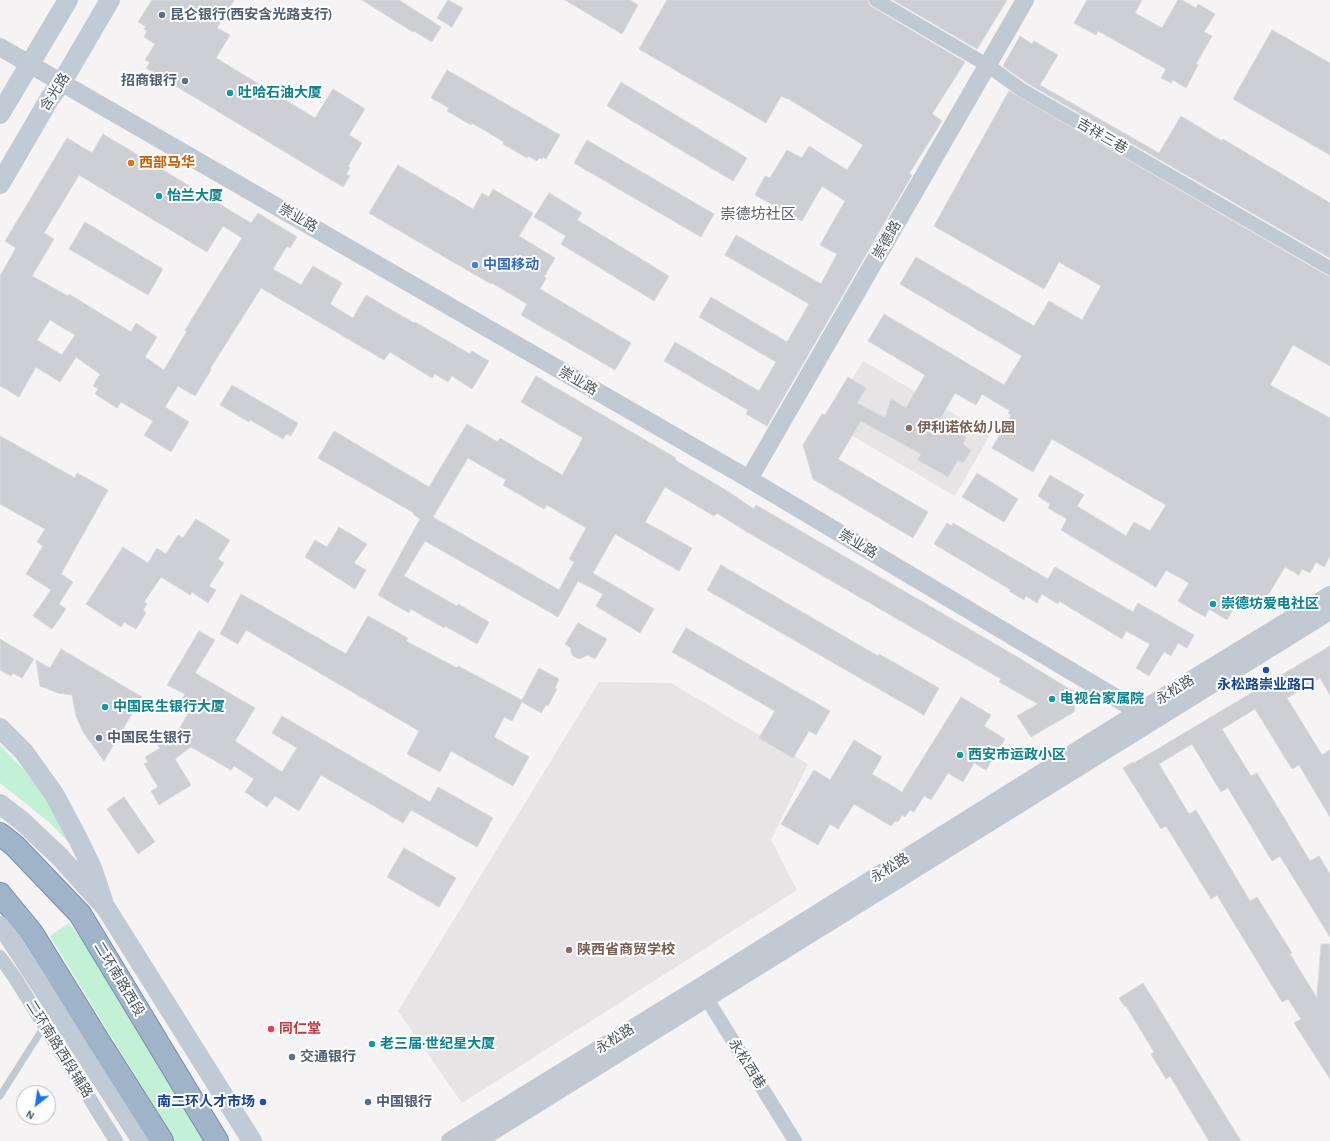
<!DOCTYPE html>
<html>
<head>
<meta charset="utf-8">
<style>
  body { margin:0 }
  #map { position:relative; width:1330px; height:1141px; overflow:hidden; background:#f5f3f3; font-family:"Alegreya Sans",sans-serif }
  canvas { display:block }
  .north { position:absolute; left:16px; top:1085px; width:40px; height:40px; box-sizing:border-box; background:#fff; border:1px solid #b7bbc0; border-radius:50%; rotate:210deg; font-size:11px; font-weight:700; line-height:16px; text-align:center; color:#4a5661 }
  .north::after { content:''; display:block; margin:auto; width:14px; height:18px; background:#1a73e8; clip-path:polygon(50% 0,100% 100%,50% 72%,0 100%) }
</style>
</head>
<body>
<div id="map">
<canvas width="1330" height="1141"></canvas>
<div class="north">N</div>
</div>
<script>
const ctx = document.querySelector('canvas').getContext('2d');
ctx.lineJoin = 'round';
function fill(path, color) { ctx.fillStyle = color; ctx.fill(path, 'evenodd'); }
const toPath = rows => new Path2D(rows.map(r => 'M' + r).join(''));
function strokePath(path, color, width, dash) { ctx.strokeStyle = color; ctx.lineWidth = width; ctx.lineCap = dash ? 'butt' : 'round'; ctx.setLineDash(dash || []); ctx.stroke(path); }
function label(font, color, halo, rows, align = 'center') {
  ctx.font = font + ' "Alegreya Sans","Noto Sans SC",sans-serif'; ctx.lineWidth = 4; ctx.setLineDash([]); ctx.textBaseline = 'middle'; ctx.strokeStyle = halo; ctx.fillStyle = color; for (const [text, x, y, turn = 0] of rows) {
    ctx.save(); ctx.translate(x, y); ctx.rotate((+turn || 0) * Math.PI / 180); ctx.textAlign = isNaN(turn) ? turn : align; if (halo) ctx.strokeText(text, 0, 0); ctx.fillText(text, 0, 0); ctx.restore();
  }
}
fill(toPath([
  [863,361,990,435,955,496,827,421],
  [599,682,671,683,808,764,771,840,797,890,462,1103,398,1011]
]), '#e6e4e5');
fill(toPath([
  [0,745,26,772,45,797,71,845,50,823,0,783],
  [69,923,107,974,211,1141,175,1141,50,936]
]), '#c3f1d5');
const building = toPath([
  [152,0,234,0,217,28,230,35,216,58,315,118,333,89,365,109,349,135,362,143,348,166,350,168,346,174,350,176,343,187,146,68,150,62,145,60,155,44,144,37,147,31,144,29,146,27,138,22,152,0],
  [362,0,399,0,441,27,432,42,414,31,413,32,362,0],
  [448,0,463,8,452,27,437,18,448,0],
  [565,0,630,0,638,5,622,34,565,0],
  [667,0,868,0,869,5,872,7,965,62,932,114,942,121,909,174,912,175,767,426,746,414,748,410,664,361,675,342,759,391,776,362,699,317,711,297,787,342,809,304,725,255,736,235,821,284,837,254,820,245,845,201,822,186,802,221,755,195,765,176,770,178,787,150,802,158,809,146,847,170,863,145,787,98,787,99,781,96,766,123,639,49,667,0],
  [893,0,1007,0,977,49,893,0],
  [1087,0,1142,0,1135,13,1162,28,1178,0,1182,0,1196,8,1198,4,1215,14,1204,32,1212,36,1196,64,1198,65,1186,88,1173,80,1171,83,1161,78,1166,69,1098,31,1096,35,1074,23,1087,0],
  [1272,30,1330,63,1330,155,1233,99,1272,30],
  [1020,36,1032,44,1034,41,1058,55,1040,85,1159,153,1181,116,1222,141,1223,139,1330,203,1330,258,1027,83,1003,66,1020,36],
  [447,70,560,135,546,159,543,157,542,159,539,158,537,161,528,156,527,158,503,144,504,142,472,123,471,125,447,111,449,108,431,98,447,70],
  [621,82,747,158,733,181,607,106,621,82],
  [1009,91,1326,275,1330,276,1330,366,1293,345,1270,385,1330,418,1330,556,1324,567,1316,562,1310,573,1302,569,1299,575,1285,567,1267,597,1265,596,1262,600,1258,599,1255,605,1250,602,1245,611,1235,606,1227,620,1209,609,1205,617,1178,601,1189,583,1166,570,1156,587,1061,530,1067,519,1048,508,1050,504,1038,496,1050,475,1084,495,1077,506,1126,536,1134,522,1150,531,1166,505,1052,439,1033,472,992,448,1011,415,1008,413,1010,411,982,394,976,405,955,393,939,421,966,437,963,444,971,451,963,463,958,460,948,477,918,460,921,454,861,421,838,459,928,512,913,538,813,479,803,445,822,414,825,415,848,377,866,388,857,403,885,418,891,399,906,408,925,375,868,341,884,314,1004,385,1022,356,900,284,916,257,1034,326,1049,301,1082,320,1101,286,1059,262,1044,289,934,226,1009,91],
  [103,134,251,223,258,213,297,237,290,248,287,246,273,269,301,285,313,266,342,283,330,304,353,318,366,295,414,323,415,322,470,354,472,351,489,361,472,389,452,376,448,382,435,374,432,378,390,352,384,360,261,288,210,369,211,370,195,396,178,386,165,407,189,422,171,452,144,435,153,421,121,402,117,408,95,394,98,389,93,386,100,374,76,357,60,382,36,367,19,397,0,386,0,276,16,248,5,241,67,138,92,153,103,134],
  [79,175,207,252,223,226,242,238,185,330,187,331,164,370,145,357,157,337,136,323,131,332,69,294,68,296,32,276,54,239,44,233,79,175],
  [50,320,75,335,62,355,37,340,50,320],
  [587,140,714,214,701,237,574,163,587,140],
  [398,165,473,209,482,193,489,197,493,189,533,213,519,236,555,258,544,277,546,278,540,289,631,343,615,370,521,315,527,304,492,283,491,284,369,213,398,165],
  [549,193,582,213,577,220,669,276,654,301,561,244,566,236,534,217,549,193],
  [85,222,163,269,148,295,69,249,85,222],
  [536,376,676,458,675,460,729,492,754,509,756,505,1014,655,1076,693,1074,712,1031,737,1017,716,1038,704,999,682,1001,679,747,532,717,513,714,516,665,487,645,522,692,548,679,571,615,534,593,573,654,609,640,633,596,606,603,594,578,581,558,617,425,541,404,576,457,606,458,604,489,622,477,644,445,626,444,628,411,609,409,613,378,595,420,519,413,514,414,513,318,458,334,431,429,487,467,424,498,442,500,438,562,475,580,444,579,444,583,438,521,402,536,376],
  [468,458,506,480,503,485,544,509,547,505,586,528,569,559,574,562,559,590,433,517,468,458],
  [232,385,298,423,291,436,286,434,283,439,250,420,249,422,220,405,232,385],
  [0,436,75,478,77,473,108,490,61,574,73,582,59,604,66,609,52,629,33,616,51,590,26,574,43,546,37,542,45,529,0,504,0,436],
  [977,473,1018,499,1004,522,962,497,977,473],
  [196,519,230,540,218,559,224,563,209,586,216,590,208,603,192,592,190,595,161,577,144,602,147,604,143,610,146,613,136,629,124,622,121,627,86,604,123,547,148,563,157,548,166,554,178,535,183,538,196,519],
  [947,523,952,526,953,523,1048,579,1055,567,1133,612,1138,603,1194,635,1187,648,1178,643,1171,656,1164,652,1149,676,1136,668,1150,644,1126,631,1122,639,1059,601,1058,604,1042,594,1037,603,1026,596,1024,600,1009,591,1011,590,934,544,947,523],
  [339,527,367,544,354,563,366,570,355,589,305,557,315,540,327,547,339,527],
  [721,565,878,656,879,654,939,688,924,715,707,590,721,565],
  [241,594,346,654,368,616,408,638,406,641,457,668,458,666,522,700,539,668,559,679,555,688,557,689,548,706,546,705,541,713,522,702,512,721,504,717,494,737,529,757,513,786,451,751,440,772,407,754,419,731,246,630,238,644,220,634,241,594],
  [578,623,607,639,595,659,588,655,579,659,573,656,571,652,571,648,565,644,578,623],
  [686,628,830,711,816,735,809,731,793,758,759,738,775,711,672,652,686,628],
  [199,631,215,640,195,673,255,708,235,741,282,772,297,748,272,733,282,716,430,802,438,787,493,818,477,847,411,810,403,823,321,775,299,811,275,796,267,807,245,792,254,779,234,766,231,770,191,747,175,759,191,785,159,805,151,791,158,787,144,764,148,762,145,757,160,748,157,745,179,729,193,705,182,699,185,694,167,685,199,631],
  [0,639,34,659,22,678,13,673,11,676,0,670,0,639],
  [1330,646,1330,695,1320,678,1287,698,1322,755,1330,750,1330,817,1299,765,1292,769,1255,709,1222,729,1251,776,1257,773,1310,861,1319,856,1330,874,1330,937,1280,856,1272,861,1228,788,1221,792,1192,744,1159,764,1189,814,1196,810,1250,901,1257,897,1292,953,1290,954,1317,998,1321,944,1330,944,1330,1079,1294,1023,1301,1019,1288,999,1282,1002,1217,895,1211,899,1166,826,1161,829,1123,768,1133,762,1134,763,1330,646],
  [61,649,142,697,104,761,83,732,76,716,72,695,58,693,40,686,36,660,50,668,61,649],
  [961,697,991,715,984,726,1005,739,986,770,974,763,963,782,948,773,931,800,924,796,914,812,910,810,905,817,902,815,898,822,895,821,891,826,854,804,838,829,830,824,818,845,781,824,814,770,830,780,854,740,882,757,872,774,902,792,961,697],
  [124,797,155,842,138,854,107,809,124,797],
  [404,848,456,878,439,907,387,877,404,848],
  [1143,983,1241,1141,1209,1141,1170,1076,1166,1079,1151,1054,1154,1052,1126,1006,1125,1007,1119,998,1143,983]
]);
fill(building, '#cdcfd5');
strokePath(building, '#d7d9de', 1);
const trunk = toPath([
  [0,834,15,846,80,914,217,1141],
  [0,894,32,933,98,1040,162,1141]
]);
strokePath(trunk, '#7690ad', 24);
strokePath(toPath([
  [0,1096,45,1025]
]), '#c1cad2', 7);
strokePath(toPath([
  [876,0,987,65,1022,90,1330,268],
  [0,957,15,978,116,1141],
  [702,991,795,1141]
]), '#c1cad2', 14);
strokePath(toPath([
  [0,47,749,479,1153,720],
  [749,479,1025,0],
  [450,1141,700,987,1140,711,1330,595],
  [477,1141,1330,611]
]), '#c1cad2', 18);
strokePath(toPath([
  [0,114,68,0],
  [0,184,50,98,62,82,110,0],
  [0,728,24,752,54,794,78,839,92,868,103,901],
  [0,804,23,822,59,856,106,908,252,1141],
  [0,926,8,935,142,1141]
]), '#c1cbd6', 20);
strokePath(trunk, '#9fb4c9', 22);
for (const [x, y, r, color] of [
  [162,15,4,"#5c6f8a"],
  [185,81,4,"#5c6f8a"],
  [230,93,4,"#0f9aa8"],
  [131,163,4,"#e8710a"],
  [159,196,4,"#0f9aa8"],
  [475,265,4,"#3f7fe0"],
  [909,428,4,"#8d6e63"],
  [1213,604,4,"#0f9aa8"],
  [1266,670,4,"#1a4fb4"],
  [1052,699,4,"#0f9aa8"],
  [105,707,4,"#0f9aa8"],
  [99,738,4,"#5c6f8a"],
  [960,755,4,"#0f9aa8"],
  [569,950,4,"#8d6e63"],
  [271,1029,4,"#e0444e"],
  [372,1044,4,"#0f9aa8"],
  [292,1057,4,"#5c6f8a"],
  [263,1102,4,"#1a4fb4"],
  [368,1102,4,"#5c6f8a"]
]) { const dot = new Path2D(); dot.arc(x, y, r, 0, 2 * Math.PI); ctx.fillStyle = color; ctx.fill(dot); strokePath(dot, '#fff', 1.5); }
label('bold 14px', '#4e5e75', '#fff', [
  ["昆仑银行(西安含光路支行)",170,15],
  ["招商银行",177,81,"right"],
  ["中国民生银行",107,738],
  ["交通银行",300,1057],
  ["中国银行",376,1102]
], 'left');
label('14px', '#4a5661', '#fff', [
  ["含光路",55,92,-57],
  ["吉祥三巷",1102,136,30],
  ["崇业路",298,218,30],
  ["崇德路",887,240,-60],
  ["崇业路",578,381,30],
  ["崇业路",858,544,31],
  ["永松路",1175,690,-32],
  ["永松路",890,868,-32],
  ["二环南路西段",119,979,59],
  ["永松路",615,1039,-32],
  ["二环南路西段辅路",59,1049,58],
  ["永松西巷",747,1064,58]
]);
label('bold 14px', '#0d838f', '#fff', [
  ["吐哈石油大厦",238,93],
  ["怡兰大厦",167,196],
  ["崇德坊爱电社区",1221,604],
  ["电视台家属院",1060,699],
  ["中国民生银行大厦",113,707],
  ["西安市运政小区",968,755],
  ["老三届·世纪星大厦",380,1044]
], 'left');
label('bold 14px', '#c56008', '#fff', [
  ["西部马华",139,163]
], 'left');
label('bold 14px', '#366cbe', '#fff', [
  ["中国移动",483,265]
], 'left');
label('bold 14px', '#785e54', '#fff', [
  ["伊利诺依幼儿园",917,428],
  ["陕西省商贸学校",577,950]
], 'left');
label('bold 14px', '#164399', '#fff', [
  ["永松路崇业路口",1266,685],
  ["南二环人才市场",255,1102,"right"]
]);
label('bold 14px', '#be3a42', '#fff', [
  ["同仁堂",279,1029]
], 'left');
label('15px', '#5f6368', '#fff', [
  ["崇德坊社区",758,214]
]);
</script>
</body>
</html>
